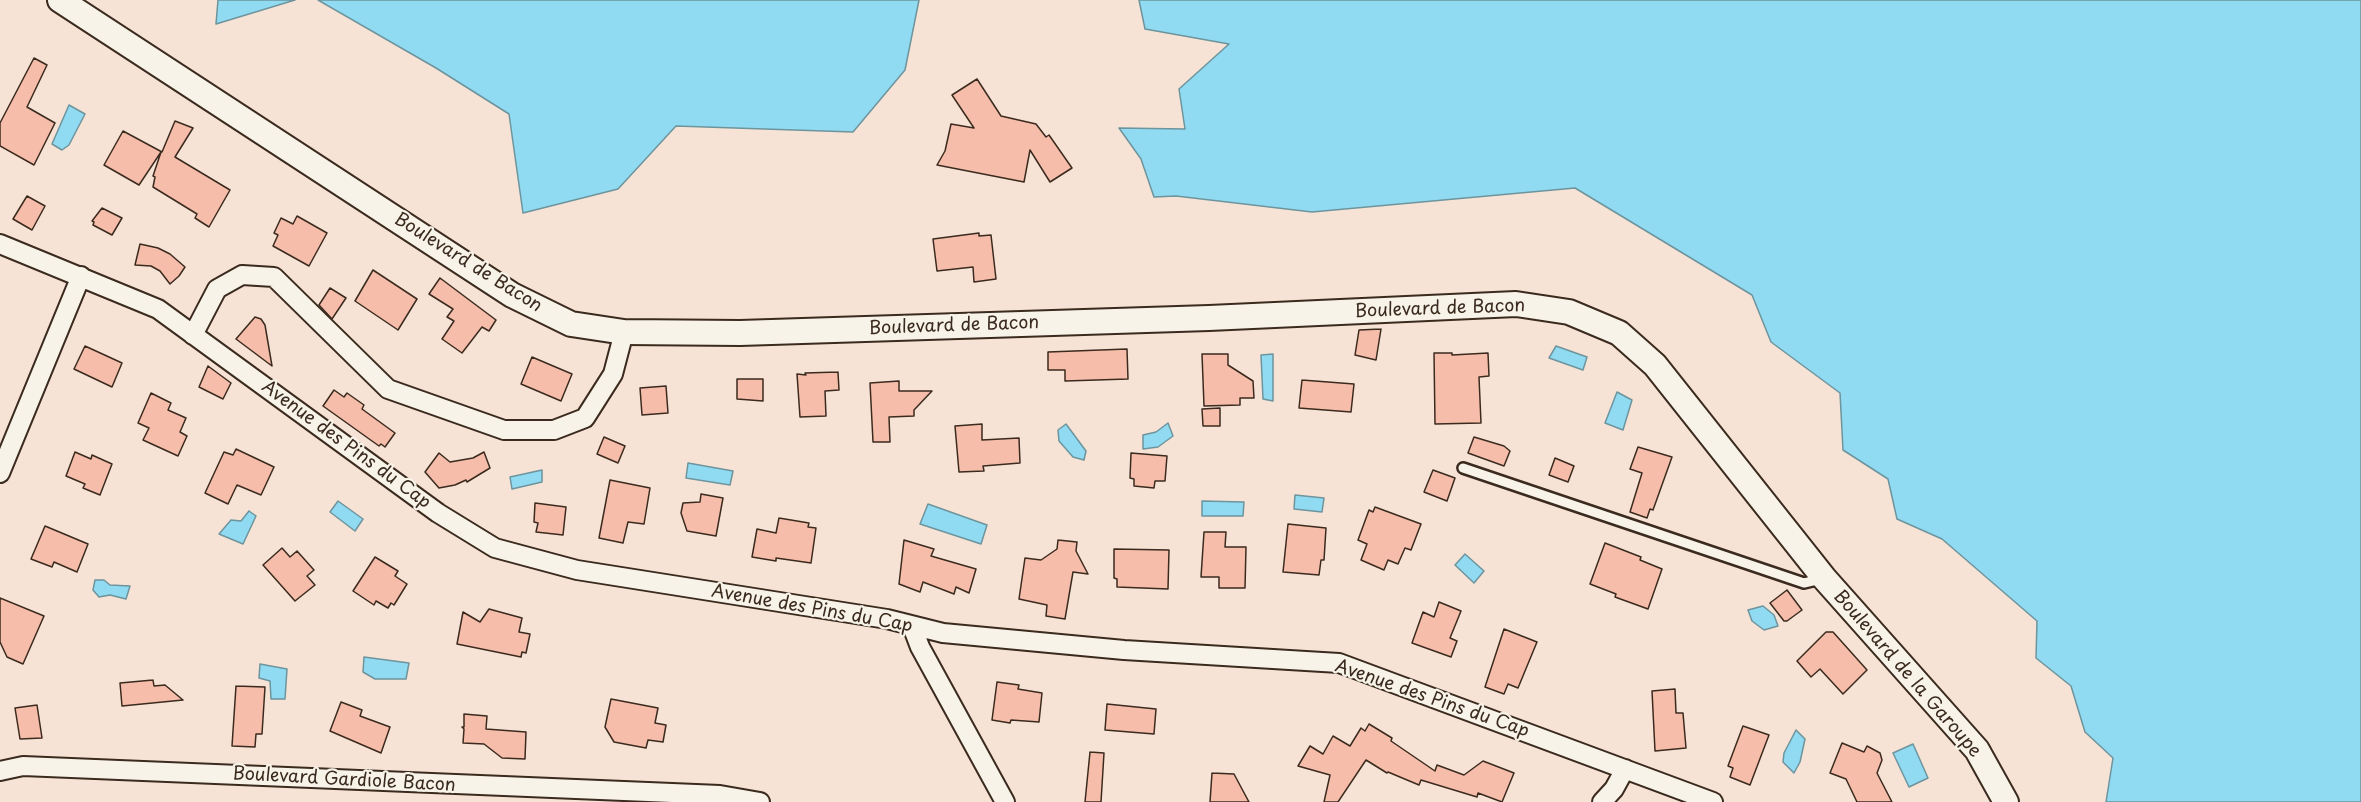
<!DOCTYPE html>
<html>
<head>
<meta charset="utf-8">
<style>
  body { margin:0 }
  canvas { display:block; background:#f6e3d5 }
</style>
</head>
<body>
<canvas width="2361" height="802"></canvas>
<script>
const ctx = document.querySelector('canvas').getContext('2d');
ctx.lineJoin = 'round';
function fill(path, color) { ctx.fillStyle = color; ctx.fill(path, 'evenodd'); }
const toPath = rows => new Path2D(rows.map(r => 'M' + r).join(''));
function strokePath(path, color, width, dash) { ctx.strokeStyle = color; ctx.lineWidth = width; ctx.lineCap = dash ? 'butt' : 'round'; ctx.setLineDash(dash || []); ctx.stroke(path); }
function label(font, color, halo, rows, align = 'center') {
  ctx.font = font + ' "Playpen Sans",sans-serif'; ctx.lineWidth = 4.5; ctx.setLineDash([]); ctx.textBaseline = 'middle'; ctx.strokeStyle = halo; ctx.fillStyle = color; for (const [text, x, y, turn = 0] of rows) {
    ctx.save(); ctx.translate(x, y); ctx.rotate((+turn || 0) * Math.PI / 180); ctx.textAlign = isNaN(turn) ? turn : align; if (halo) ctx.strokeText(text, 0, 0); ctx.fillText(text, 0, 0); ctx.restore();
  }
}
const water = toPath([
  [218,0,295,0,216,24,218,0],
  [318,0,919,0,905,70,853,132,676,126,618,189,523,213,509,114,436,68,318,0],
  [1139,0,2361,0,2361,802,2106,802,2113,758,2085,732,2071,686,2036,658,2037,621,1942,539,1897,519,1888,479,1843,450,1840,393,1771,342,1752,295,1575,188,1312,212,1176,196,1154,197,1141,159,1119,128,1185,129,1179,89,1229,44,1145,29,1139,0],
  [69,105,85,114,69,145,62,150,52,144,69,105],
  [1556,346,1587,357,1583,370,1549,358,1556,346],
  [1273,354,1273,401,1263,399,1261,355,1273,354],
  [1617,392,1632,400,1623,430,1605,423,1617,392],
  [1168,423,1173,436,1158,447,1143,449,1143,435,1156,432,1168,423],
  [1066,424,1086,451,1084,460,1073,457,1059,441,1058,430,1066,424],
  [688,463,733,471,730,485,686,478,688,463],
  [542,470,542,482,512,489,510,477,542,470],
  [1295,495,1324,498,1322,512,1294,509,1295,495],
  [338,501,363,519,355,531,330,512,338,501],
  [1202,501,1244,502,1243,516,1202,516,1202,501],
  [928,504,987,525,981,544,920,524,928,504],
  [249,511,256,516,243,544,219,534,231,520,241,521,249,511],
  [1465,554,1484,571,1474,583,1455,565,1465,554],
  [95,580,104,580,110,585,130,586,126,599,110,595,99,597,93,590,95,580],
  [1763,606,1774,615,1778,626,1764,630,1752,621,1748,610,1763,606],
  [364,657,409,663,406,679,375,679,363,672,364,657],
  [260,664,287,669,285,699,271,699,270,681,259,678,260,664],
  [1796,730,1805,739,1800,762,1794,773,1783,762,1784,753,1796,730],
  [1913,744,1928,778,1909,787,1893,753,1913,744]
]);
fill(water, '#90dbf1');
strokePath(water, '#6e949d', 1.5);
const building = toPath([
  [34,58,47,65,27,107,55,123,34,165,0,146,0,123,34,58],
  [977,79,1001,116,1036,124,1046,137,1049,135,1072,168,1050,182,1030,150,1024,182,937,165,945,151,951,124,974,128,952,95,977,79],
  [175,121,193,128,175,157,230,190,209,227,195,218,197,214,153,187,155,177,153,176,161,152,139,185,104,165,123,131,162,152,175,121],
  [27,196,45,206,32,230,13,219,27,196],
  [102,208,122,218,112,235,93,225,94,222,92,221,102,208],
  [297,216,327,233,309,266,273,246,278,235,274,233,281,218,293,224,297,216],
  [979,233,979,236,991,235,996,279,974,282,973,267,937,271,933,239,979,233],
  [140,244,158,248,170,254,185,267,179,276,170,284,160,271,151,266,135,265,140,244],
  [373,270,417,299,398,330,355,301,373,270],
  [440,278,496,320,489,331,482,327,462,353,442,339,454,321,447,317,453,309,429,294,440,278],
  [330,288,346,298,332,319,319,305,330,288],
  [255,317,261,319,265,325,272,366,236,339,255,317],
  [1381,329,1376,360,1355,355,1359,330,1381,329],
  [85,346,122,363,112,387,74,369,85,346],
  [1127,349,1128,379,1065,381,1065,370,1048,370,1048,352,1127,349],
  [1434,353,1452,353,1452,355,1488,353,1489,376,1479,377,1481,423,1435,424,1434,353],
  [1202,354,1228,354,1228,365,1253,381,1254,398,1240,398,1240,405,1204,406,1202,354],
  [532,357,572,374,561,401,521,384,532,357],
  [208,366,231,383,223,399,199,387,208,366],
  [838,372,839,390,825,391,826,416,800,417,797,374,806,375,805,373,838,372],
  [737,379,763,379,763,401,737,399,737,379],
  [1302,380,1354,384,1351,412,1299,408,1302,380],
  [899,381,899,391,932,391,914,410,914,416,889,417,890,442,873,442,870,383,899,381],
  [666,386,668,413,642,415,640,388,666,386],
  [334,390,344,397,347,393,364,405,362,409,395,433,385,447,381,444,379,446,323,406,334,390],
  [151,393,171,403,168,410,186,418,180,432,187,436,178,456,143,440,149,428,138,423,151,393],
  [1220,408,1220,426,1203,426,1202,409,1220,408],
  [982,424,982,440,1019,438,1020,463,983,466,984,471,959,472,955,426,982,424],
  [604,437,625,446,618,463,597,454,604,437],
  [1474,437,1504,446,1510,451,1504,466,1468,453,1474,437],
  [1638,447,1672,457,1653,510,1650,509,1647,518,1630,512,1642,473,1630,469,1638,447],
  [236,449,274,467,261,495,237,485,228,504,205,493,224,452,233,455,236,449],
  [75,452,91,459,92,455,112,464,100,495,83,488,85,484,66,476,75,452],
  [484,452,490,468,467,482,466,480,455,485,439,488,425,472,439,453,450,462,473,458,484,452],
  [1131,453,1167,456,1165,481,1155,481,1154,488,1134,486,1134,479,1130,478,1131,453],
  [1555,458,1574,466,1568,482,1549,475,1555,458],
  [1433,470,1455,478,1447,501,1424,492,1433,470],
  [610,480,650,488,644,524,628,522,623,543,599,538,610,480],
  [701,494,723,498,716,536,687,531,681,513,683,503,700,502,701,494],
  [535,503,566,507,563,535,536,532,538,523,534,522,535,503],
  [1375,507,1421,524,1411,550,1405,548,1398,564,1388,560,1384,570,1361,560,1367,544,1358,540,1369,510,1373,512,1375,507],
  [779,518,809,523,808,527,816,528,811,563,776,558,776,561,752,557,757,529,776,533,779,518],
  [1288,524,1326,528,1324,560,1321,560,1319,575,1283,572,1288,524],
  [45,526,88,544,77,572,54,562,52,567,31,559,45,526],
  [1204,532,1226,532,1225,547,1246,547,1245,588,1219,588,1219,577,1201,577,1204,532],
  [904,540,934,549,931,556,976,569,969,593,956,587,954,594,923,582,920,592,899,584,904,540],
  [1058,540,1077,542,1076,551,1088,574,1073,572,1065,619,1046,616,1047,605,1019,599,1025,558,1041,560,1057,549,1058,540],
  [1605,543,1641,557,1640,560,1662,569,1648,609,1615,597,1616,594,1590,584,1605,543],
  [282,548,290,557,297,551,314,570,307,576,315,585,295,601,263,565,282,548],
  [1114,549,1169,550,1168,589,1117,587,1117,579,1114,578,1114,549],
  [375,557,398,571,395,576,407,584,394,605,391,603,388,608,376,601,374,605,353,591,375,557],
  [1787,590,1802,610,1787,621,1784,621,1770,603,1787,590],
  [0,598,44,616,23,664,7,657,0,642,0,598],
  [1439,602,1461,611,1450,638,1457,641,1451,657,1412,643,1423,612,1434,617,1439,602],
  [489,609,522,618,519,632,530,634,526,653,522,652,521,657,457,644,463,612,480,622,489,609],
  [1504,629,1537,642,1518,688,1508,684,1504,694,1485,687,1504,629],
  [1826,632,1833,632,1867,670,1843,694,1820,669,1811,677,1797,661,1826,632],
  [153,680,154,686,165,685,183,700,122,706,120,683,153,680],
  [997,682,1019,685,1018,689,1042,693,1039,722,1011,720,1010,723,992,720,997,682],
  [236,686,265,687,262,734,256,734,255,747,232,746,236,686],
  [1675,689,1676,713,1683,713,1686,748,1655,751,1652,691,1675,689],
  [611,699,658,708,655,723,666,725,663,742,648,740,646,748,614,742,605,727,611,699],
  [341,702,362,710,360,716,390,727,381,753,330,731,341,702],
  [1107,704,1156,709,1154,734,1105,730,1107,704],
  [37,705,42,738,20,739,15,708,37,705],
  [464,714,487,716,486,729,526,732,525,759,502,758,484,744,463,743,464,729,462,727,464,727,464,714],
  [1369,724,1392,738,1391,741,1435,771,1437,765,1464,775,1483,761,1514,773,1502,802,1478,793,1477,797,1421,780,1419,785,1388,772,1387,773,1366,760,1338,802,1324,802,1330,775,1298,766,1310,746,1323,754,1333,736,1350,746,1361,728,1365,731,1369,724],
  [1743,726,1769,735,1750,785,1730,777,1733,768,1728,766,1743,726],
  [1842,743,1864,752,1867,746,1880,753,1882,760,1877,773,1892,802,1857,802,1846,779,1830,773,1842,743],
  [1090,752,1104,753,1101,802,1085,802,1090,752],
  [1212,773,1234,774,1249,802,1210,802,1212,773]
]);
fill(building, '#f5bdaa');
strokePath(building, '#3b2a1e', 1.5);
const lane = toPath([
  [1463,468,1804,583,1821,579]
]);
const street = toPath([
  [0,244,158,309,438,513,495,548,577,570,887,619,943,633,1124,650,1339,663,1713,802],
  [193,335,217,289,242,275,274,277,388,389,504,430,554,430,585,418,613,374,624,332],
  [0,473,81,276],
  [912,626,920,647,1005,802],
  [0,771,23,766,720,795,760,802],
  [1602,802,1614,789,1625,769]
]);
const secondary = toPath([
  [60,0,512,295,571,324,624,332,740,333,1209,318,1516,304,1569,312,1619,333,1655,365,1824,578,1977,750,2006,802]
]);
strokePath(lane, '#3b2a1e', 14);
strokePath(street, '#3b2a1e', 22);
strokePath(secondary, '#3b2a1e', 28);
strokePath(lane, '#f7f3e8', 9);
strokePath(street, '#f7f3e8', 18);
strokePath(secondary, '#f7f3e8', 24);
label('18px', '#3b2a1e', '#f7f3e8', [
  ["Boulevard de Bacon",468,263,32],
  ["Boulevard de Bacon",1440,309,-2],
  ["Boulevard de Bacon",954,326,-2],
  ["Avenue des Pins du Cap",346,445,36],
  ["Avenue des Pins du Cap",812,609,10],
  ["Boulevard de la Garoupe",1907,674,49],
  ["Avenue des Pins du Cap",1432,699,19],
  ["Boulevard Gardiole Bacon",344,780,3]
]);
</script>
</body>
</html>
